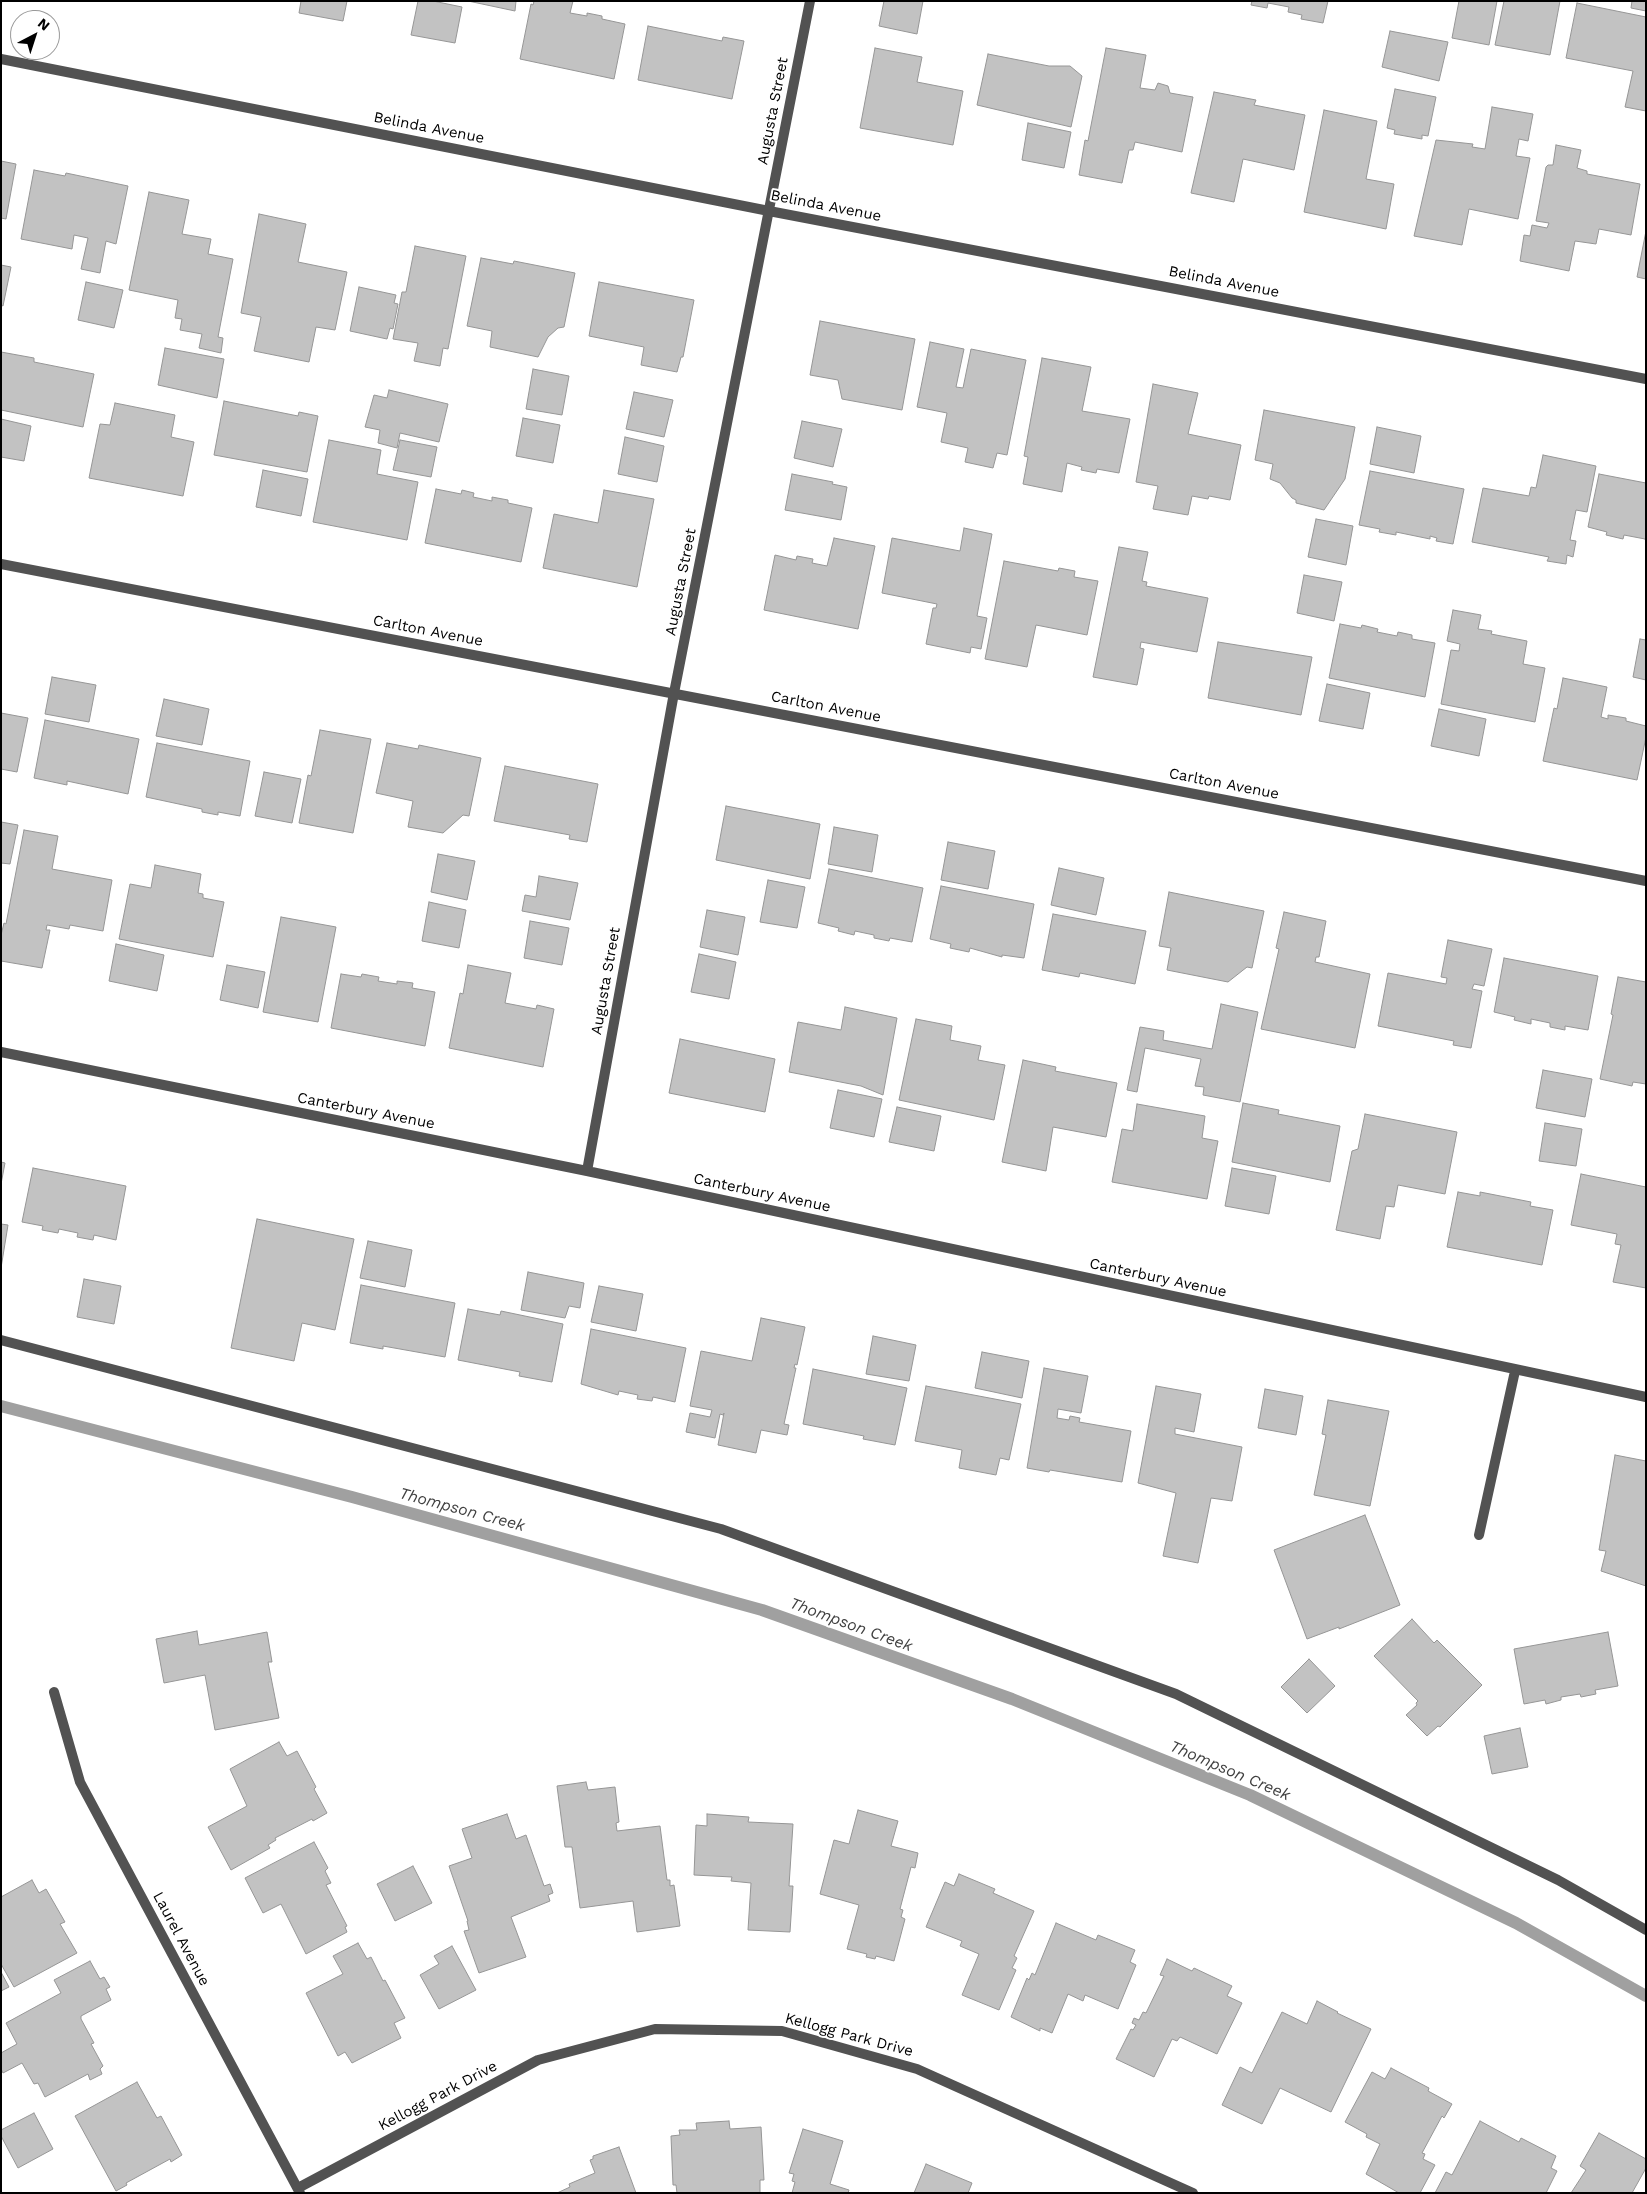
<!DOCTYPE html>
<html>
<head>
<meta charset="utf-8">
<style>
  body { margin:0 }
  #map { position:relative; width:1647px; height:2194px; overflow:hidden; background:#fff; font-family:"Work Sans",sans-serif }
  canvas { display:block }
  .frame { position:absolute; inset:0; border:2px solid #000; pointer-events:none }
  .north { position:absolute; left:10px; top:10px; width:50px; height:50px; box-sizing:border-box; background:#fff; border:1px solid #999; border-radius:50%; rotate:40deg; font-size:14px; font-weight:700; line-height:20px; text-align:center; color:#000 }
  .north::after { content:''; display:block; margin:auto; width:18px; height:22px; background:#000; clip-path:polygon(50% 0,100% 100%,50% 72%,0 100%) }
</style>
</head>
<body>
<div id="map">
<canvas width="1647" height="2194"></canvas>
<div class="frame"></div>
<div class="north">N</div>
</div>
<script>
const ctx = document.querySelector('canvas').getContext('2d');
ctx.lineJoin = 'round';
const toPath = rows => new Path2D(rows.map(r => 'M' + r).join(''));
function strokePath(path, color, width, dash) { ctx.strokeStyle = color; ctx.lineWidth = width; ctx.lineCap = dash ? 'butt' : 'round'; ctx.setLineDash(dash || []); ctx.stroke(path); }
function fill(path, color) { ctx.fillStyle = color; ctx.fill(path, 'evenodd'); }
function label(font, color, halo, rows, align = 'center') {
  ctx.font = font + ' "Work Sans",sans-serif'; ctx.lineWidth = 4; ctx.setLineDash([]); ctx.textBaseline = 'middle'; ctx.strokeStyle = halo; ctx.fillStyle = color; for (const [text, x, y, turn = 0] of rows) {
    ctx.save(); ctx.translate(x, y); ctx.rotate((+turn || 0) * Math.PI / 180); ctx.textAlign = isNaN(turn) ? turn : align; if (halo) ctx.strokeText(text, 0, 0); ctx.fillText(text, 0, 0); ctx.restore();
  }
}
strokePath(toPath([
  [1,1406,352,1497,762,1610,1012,1699,1250,1795,1516,1923,1646,1996]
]), '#a0a0a0', 12);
const building = toPath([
  [301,1,347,1,343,21,299,13,301,1],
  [418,1,433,1,462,7,455,43,411,35,418,1],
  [468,1,516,1,515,11,468,1],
  [534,1,573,1,570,13,587,16,587,13,602,16,602,19,625,24,614,79,520,59,531,4,533,5,534,1],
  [884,1,923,1,917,34,879,26,884,1],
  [1252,1,1328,1,1323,23,1301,19,1302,15,1288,12,1289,7,1268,3,1267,8,1251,5,1252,1],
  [1459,1,1497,1,1489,45,1452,38,1459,1],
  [1504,1,1560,1,1550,55,1495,45,1504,1],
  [1632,1,1646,1,1646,11,1631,8,1632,1],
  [1577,3,1646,17,1646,111,1625,107,1633,71,1566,58,1577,3],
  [648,26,722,41,723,37,744,41,732,99,638,80,648,26],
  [1390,31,1448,42,1439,81,1382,67,1390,31],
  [875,48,922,57,917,82,963,91,953,145,860,128,875,48],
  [1106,48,1146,55,1140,88,1155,90,1158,83,1168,86,1170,93,1193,97,1182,152,1135,142,1133,150,1129,150,1122,183,1079,175,1085,140,1088,141,1106,48],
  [988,54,1049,66,1070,66,1082,76,1071,127,977,105,988,54],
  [1395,89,1436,97,1428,136,1422,135,1422,139,1394,134,1395,130,1387,128,1395,89],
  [1214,92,1256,100,1254,105,1305,115,1294,170,1243,159,1234,202,1191,193,1214,92],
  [1492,107,1533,114,1528,141,1519,139,1516,156,1530,158,1518,219,1469,209,1462,245,1414,236,1436,140,1473,144,1472,147,1485,149,1492,107],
  [1324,110,1377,121,1366,179,1394,184,1386,229,1304,212,1324,110],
  [1028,123,1071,132,1064,168,1022,160,1028,123],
  [1556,145,1581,150,1577,168,1587,171,1587,174,1640,184,1631,235,1599,229,1596,244,1575,241,1569,271,1520,261,1524,235,1530,236,1532,225,1547,228,1549,223,1536,221,1546,167,1548,165,1553,165,1556,145],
  [1,161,16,164,6,219,1,218,1,161],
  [34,170,65,176,66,173,128,186,116,244,106,241,100,273,81,269,88,238,74,235,72,249,21,239,34,170],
  [149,192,189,200,182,234,211,239,208,254,233,259,218,337,223,338,221,353,199,348,202,334,180,330,182,319,175,318,178,300,129,290,149,192],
  [259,214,306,224,298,262,347,272,335,330,316,327,309,362,254,351,261,317,241,313,259,214],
  [1646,231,1646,279,1637,277,1646,231],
  [415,246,466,256,448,349,443,348,440,366,414,361,418,343,393,339,402,292,406,292,415,246],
  [481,258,513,264,514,261,575,273,564,327,558,328,548,337,538,357,490,347,492,331,467,326,481,258],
  [1,265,11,267,3,306,1,305,1,265],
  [86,282,123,290,114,328,78,320,86,282],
  [599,282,694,300,683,357,681,357,677,372,641,365,644,347,589,336,599,282],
  [359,287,396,295,394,303,398,304,393,329,390,328,387,339,350,331,359,287],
  [820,321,915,339,902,410,842,399,838,380,810,375,820,321],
  [930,342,964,349,956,387,963,388,971,349,1026,360,1007,455,997,453,993,468,965,462,968,448,941,442,947,413,917,407,930,342],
  [165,348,224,359,217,398,158,385,165,348],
  [1,352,34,358,34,362,94,374,83,427,1,410,1,352],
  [1042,358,1091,367,1082,411,1130,419,1119,473,1097,469,1096,473,1081,470,1082,467,1067,463,1062,492,1023,484,1028,457,1024,456,1042,358],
  [533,369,569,376,562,415,526,409,533,369],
  [1153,384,1198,393,1188,434,1241,445,1230,500,1209,496,1208,499,1192,496,1188,515,1153,509,1158,486,1136,482,1153,384],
  [389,390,448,404,439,442,400,433,397,448,378,443,380,430,365,427,374,395,387,398,389,390],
  [634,392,673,400,664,437,626,429,634,392],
  [224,401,298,416,299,412,318,416,307,472,214,455,224,401],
  [115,403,175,415,171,437,194,442,183,496,89,478,100,424,110,425,115,403],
  [1264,410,1355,427,1345,479,1324,510,1296,503,1296,500,1292,498,1280,483,1270,479,1273,464,1255,460,1264,410],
  [523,418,560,425,553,463,516,456,523,418],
  [1,419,31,426,24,461,1,457,1,419],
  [802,421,842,429,833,467,794,458,802,421],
  [1377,427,1421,436,1414,473,1370,464,1377,427],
  [625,437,664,446,657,482,618,474,625,437],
  [329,440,381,450,377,474,418,482,407,540,313,522,329,440],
  [400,440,437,447,431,477,393,470,400,440],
  [1543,455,1596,466,1587,512,1576,510,1570,540,1576,541,1573,557,1567,555,1566,564,1547,561,1549,557,1472,542,1483,488,1529,496,1531,487,1536,488,1543,455],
  [263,470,308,479,301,516,256,507,263,470],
  [1370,471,1464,489,1453,544,1436,541,1437,538,1430,536,1430,539,1396,532,1396,535,1379,532,1380,529,1359,525,1370,471],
  [792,474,833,482,832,484,847,487,841,520,785,510,792,474],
  [1599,474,1646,483,1646,542,1645,539,1624,535,1623,539,1606,535,1607,532,1588,527,1599,474],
  [436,489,461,494,462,490,474,493,473,497,492,501,492,497,508,500,508,503,532,508,521,562,425,543,436,489],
  [604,490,654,499,637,587,543,568,554,514,598,523,604,490],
  [1316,519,1353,526,1346,565,1308,557,1316,519],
  [964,528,992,534,977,616,987,618,981,649,971,647,970,653,926,644,933,608,936,608,937,604,882,593,892,538,960,551,964,528],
  [834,538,875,546,858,629,764,610,775,555,796,560,797,556,813,559,812,563,827,566,834,538],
  [1119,547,1148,552,1142,581,1147,582,1146,586,1208,598,1197,652,1141,642,1140,648,1144,649,1137,685,1093,677,1119,547],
  [1004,561,1058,571,1059,568,1075,571,1074,577,1098,581,1087,635,1036,625,1027,667,985,659,1004,561],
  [1304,575,1342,582,1334,621,1297,613,1304,575],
  [1453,610,1481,615,1478,629,1492,631,1491,634,1527,641,1523,664,1545,668,1535,722,1441,704,1451,650,1459,651,1460,644,1447,641,1453,610],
  [1340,624,1361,628,1362,625,1378,629,1377,632,1397,636,1398,632,1412,635,1412,639,1435,643,1425,697,1329,678,1340,624],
  [1640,639,1646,640,1646,680,1633,677,1640,639],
  [1218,642,1312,657,1301,715,1208,698,1218,642],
  [52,677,96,685,89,722,45,714,52,677],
  [1563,678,1607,687,1601,717,1608,719,1608,715,1626,718,1626,721,1646,726,1646,737,1637,780,1543,761,1554,708,1557,709,1563,678],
  [1327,684,1370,693,1363,729,1319,721,1327,684],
  [164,699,209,709,202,745,156,736,164,699],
  [1439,709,1486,719,1479,756,1431,746,1439,709],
  [1,713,28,718,17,772,1,769,1,713],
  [45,720,139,739,128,794,67,781,67,785,34,778,45,720],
  [320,730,371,739,353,833,299,823,308,775,311,776,320,730],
  [157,743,250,761,240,816,218,812,218,815,202,812,202,809,146,797,157,743],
  [387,743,418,749,419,745,481,758,469,816,463,815,443,833,408,827,413,801,376,793,387,743],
  [505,766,598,784,587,842,569,839,570,835,494,821,505,766],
  [264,772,301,779,292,823,255,816,264,772],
  [726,806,820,824,810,879,716,860,726,806],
  [1,822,18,825,10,864,1,863,1,822],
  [834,827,878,835,872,872,828,864,834,827],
  [24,830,58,836,52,869,112,880,103,931,70,925,69,929,47,925,46,930,50,930,42,968,1,961,1,935,4,923,6,924,24,830],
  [948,842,995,851,988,889,941,880,948,842],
  [438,854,475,861,467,900,431,892,438,854],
  [155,865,201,874,198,893,203,894,203,898,224,902,213,957,119,939,130,884,151,888,155,865],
  [1059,868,1104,878,1096,915,1051,905,1059,868],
  [829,869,923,888,912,942,890,938,889,941,874,938,874,935,855,931,854,935,838,931,839,928,818,923,829,869],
  [539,876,578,883,570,920,522,911,525,895,536,897,539,876],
  [768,880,805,887,797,928,760,922,768,880],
  [941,886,1034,904,1024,958,1002,955,1002,957,970,948,969,952,950,948,951,944,930,939,941,886],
  [1169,892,1264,911,1252,968,1247,967,1228,982,1167,970,1171,948,1159,946,1169,892],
  [429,902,466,910,459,948,422,941,429,902],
  [707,910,745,917,738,955,700,947,707,910],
  [1284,912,1326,921,1319,957,1316,957,1315,962,1370,974,1355,1048,1261,1029,1279,949,1276,948,1284,912],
  [1053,914,1146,931,1135,984,1080,973,1079,977,1042,970,1053,914],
  [281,917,336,927,318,1022,263,1012,281,917],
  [530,921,569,928,562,965,524,958,530,921],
  [1448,940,1492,949,1484,986,1474,984,1472,989,1482,991,1471,1048,1453,1045,1454,1041,1378,1026,1388,973,1446,984,1447,978,1441,977,1448,940],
  [116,944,164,955,157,991,109,981,116,944],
  [699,954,736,962,729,999,691,992,699,954],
  [1504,958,1598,976,1588,1030,1565,1026,1565,1030,1550,1027,1550,1023,1531,1019,1531,1024,1514,1020,1515,1017,1494,1012,1504,958],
  [227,965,265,972,258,1008,220,1000,227,965],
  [468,965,511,973,505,1003,536,1009,537,1005,554,1009,543,1067,449,1048,460,993,463,994,468,965],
  [341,974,361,977,362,974,379,977,378,981,397,984,397,981,413,983,412,988,435,992,425,1046,331,1028,341,974],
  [1618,977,1646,982,1646,1084,1633,1082,1632,1086,1600,1079,1613,1015,1611,1014,1618,977],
  [1221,1004,1258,1012,1240,1102,1203,1095,1204,1087,1195,1086,1201,1059,1145,1048,1137,1092,1127,1090,1140,1027,1164,1031,1163,1040,1212,1049,1221,1004],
  [845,1007,897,1018,883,1095,861,1086,789,1072,798,1022,841,1030,845,1007],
  [916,1019,952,1026,950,1040,981,1046,978,1060,1005,1065,994,1120,899,1100,916,1019],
  [680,1039,775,1059,765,1112,669,1093,680,1039],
  [1023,1060,1056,1067,1055,1071,1117,1083,1106,1137,1053,1127,1046,1171,1002,1162,1023,1060],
  [1543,1070,1592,1079,1585,1117,1536,1108,1543,1070],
  [838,1090,882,1099,874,1137,830,1128,838,1090],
  [1243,1103,1279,1110,1278,1114,1340,1126,1330,1182,1232,1162,1243,1103],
  [1137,1104,1205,1116,1202,1138,1218,1141,1207,1199,1112,1182,1122,1129,1133,1131,1137,1104],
  [897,1107,941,1116,934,1151,889,1142,897,1107],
  [1365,1114,1457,1132,1445,1194,1398,1185,1394,1207,1386,1206,1380,1239,1336,1230,1352,1151,1358,1149,1365,1114],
  [1545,1123,1582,1129,1576,1166,1539,1161,1545,1123],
  [1,1162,5,1163,1,1184,1,1162],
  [33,1168,126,1186,116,1240,94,1235,93,1240,77,1237,78,1233,59,1229,58,1233,42,1230,43,1226,22,1222,33,1168],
  [1232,1168,1276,1176,1269,1214,1225,1206,1232,1168],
  [1581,1174,1646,1187,1646,1288,1613,1282,1621,1245,1615,1244,1617,1234,1571,1225,1581,1174],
  [1458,1192,1480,1196,1480,1192,1531,1202,1530,1206,1553,1210,1542,1265,1447,1247,1458,1192],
  [257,1219,354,1239,335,1330,302,1323,294,1361,231,1348,257,1219],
  [1,1224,8,1225,1,1268,1,1224],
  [368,1241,412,1250,405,1287,360,1278,368,1241],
  [528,1272,584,1283,580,1308,569,1306,565,1318,521,1310,528,1272],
  [84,1279,121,1286,114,1324,77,1317,84,1279],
  [361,1285,455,1303,445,1357,383,1346,383,1349,350,1343,361,1285],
  [599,1286,643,1294,636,1331,591,1322,599,1286],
  [468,1309,500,1315,501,1311,563,1324,552,1382,519,1376,520,1372,458,1360,468,1309],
  [761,1318,805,1327,797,1365,795,1364,794,1368,796,1368,784,1424,789,1425,787,1435,761,1430,756,1453,718,1445,724,1413,723,1415,720,1414,715,1438,686,1432,690,1413,710,1417,712,1410,690,1406,701,1351,752,1361,761,1318],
  [591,1329,686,1348,675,1402,653,1397,652,1401,637,1399,638,1395,619,1391,618,1395,581,1384,591,1329],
  [873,1336,916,1345,909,1381,866,1374,873,1336],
  [982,1352,1029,1361,1022,1398,975,1388,982,1352],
  [1044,1368,1088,1376,1081,1413,1058,1409,1057,1418,1069,1420,1070,1416,1080,1418,1079,1422,1131,1431,1122,1482,1050,1470,1049,1472,1027,1468,1044,1368],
  [813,1369,907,1388,895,1445,863,1439,864,1436,803,1424,813,1369],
  [926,1386,1021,1404,1009,1460,1000,1458,996,1475,959,1468,962,1450,915,1441,926,1386],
  [1156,1386,1201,1394,1194,1432,1175,1428,1175,1434,1242,1447,1232,1501,1211,1498,1198,1563,1163,1556,1176,1493,1138,1483,1156,1386],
  [1265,1389,1303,1396,1296,1435,1258,1428,1265,1389],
  [1328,1400,1389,1411,1370,1506,1314,1495,1326,1435,1322,1434,1328,1400],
  [1615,1455,1646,1461,1646,1586,1601,1571,1606,1551,1599,1550,1615,1455],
  [1365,1515,1400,1605,1339,1629,1339,1627,1307,1639,1274,1550,1365,1515],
  [1412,1619,1434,1643,1437,1640,1482,1685,1440,1727,1438,1726,1427,1736,1406,1715,1417,1705,1416,1703,1418,1701,1374,1656,1412,1619],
  [197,1631,199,1645,267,1632,272,1662,268,1662,279,1718,215,1730,205,1675,164,1683,156,1639,197,1631],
  [1608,1632,1618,1686,1595,1690,1596,1694,1581,1697,1580,1694,1561,1697,1561,1700,1546,1704,1545,1700,1524,1704,1514,1649,1608,1632],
  [1309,1659,1335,1686,1307,1713,1281,1687,1309,1659],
  [1520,1728,1528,1767,1492,1774,1484,1736,1520,1728],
  [279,1742,287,1756,297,1751,316,1787,314,1789,327,1813,313,1821,312,1819,275,1838,276,1840,268,1845,270,1848,231,1870,208,1827,247,1806,230,1769,279,1742],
  [586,1782,588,1790,615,1787,619,1822,616,1823,617,1831,660,1826,667,1880,670,1880,670,1886,674,1885,680,1926,637,1932,633,1901,580,1908,572,1847,565,1847,557,1786,586,1782],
  [858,1810,898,1821,891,1846,918,1853,915,1868,911,1867,900,1909,903,1910,901,1917,905,1919,894,1961,876,1956,875,1959,866,1957,867,1954,847,1949,859,1905,820,1894,834,1840,849,1844,858,1810],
  [507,1814,516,1839,526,1835,544,1886,550,1884,553,1893,548,1895,550,1901,511,1917,526,1957,479,1973,464,1931,469,1930,467,1921,468,1921,449,1866,472,1858,462,1829,507,1814],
  [707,1814,749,1817,748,1822,793,1824,789,1886,793,1886,790,1932,748,1930,751,1883,731,1881,732,1877,694,1875,696,1825,707,1826,707,1814],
  [314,1842,328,1868,325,1871,331,1883,326,1885,347,1926,345,1927,347,1932,306,1954,281,1904,263,1913,245,1878,314,1842],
  [413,1866,432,1903,395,1921,377,1884,413,1866],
  [959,1874,995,1889,993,1893,1034,1911,1014,1956,1017,1958,1012,1968,1016,1970,999,2010,962,1995,979,1954,960,1946,962,1941,926,1927,945,1882,954,1886,959,1874],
  [32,1880,39,1893,46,1889,65,1922,60,1924,77,1953,14,1987,1,1964,1,1897,32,1880],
  [1056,1923,1096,1940,1098,1935,1135,1950,1130,1962,1136,1965,1118,2009,1085,1995,1083,2001,1068,1994,1052,2033,1040,2028,1040,2031,1011,2017,1027,1978,1029,1980,1032,1973,1035,1975,1056,1923],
  [358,1943,367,1959,371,1957,383,1981,385,1980,405,2018,394,2023,401,2038,352,2063,345,2052,338,2056,306,1993,343,1974,333,1956,358,1943],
  [452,1946,476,1990,439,2009,420,1975,439,1964,434,1956,452,1946],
  [1167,1959,1192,1971,1194,1968,1232,1986,1227,1996,1242,2003,1217,2054,1180,2037,1177,2041,1172,2039,1154,2077,1116,2059,1131,2029,1133,2030,1136,2025,1132,2023,1134,2018,1139,2020,1143,2012,1146,2013,1164,1976,1160,1975,1167,1959],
  [90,1961,100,1979,104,1977,110,1987,106,1989,111,2000,81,2016,81,2019,94,2043,91,2044,103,2066,100,2069,102,2074,90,2080,88,2074,45,2097,38,2083,34,2084,22,2063,3,2073,1,2069,1,2053,17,2044,6,2023,61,1993,54,1980,90,1961],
  [1,1972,9,1987,1,1991,1,1972],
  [1317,2001,1338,2012,1337,2013,1371,2029,1331,2112,1280,2088,1262,2124,1222,2105,1240,2067,1252,2073,1282,2012,1307,2024,1317,2001],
  [1391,2068,1429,2088,1428,2091,1452,2104,1444,2118,1442,2116,1422,2153,1425,2154,1423,2159,1435,2165,1420,2193,1399,2193,1366,2174,1380,2144,1366,2137,1367,2134,1345,2122,1372,2072,1385,2079,1391,2068],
  [137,2082,157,2118,161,2116,182,2155,171,2162,170,2159,126,2183,127,2185,116,2191,75,2116,137,2082],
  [34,2113,53,2149,18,2168,1,2136,1,2130,34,2113],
  [729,2121,730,2129,761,2127,764,2180,760,2180,760,2193,677,2193,676,2185,673,2185,671,2136,680,2135,679,2130,697,2130,696,2123,729,2121],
  [1480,2121,1519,2142,1521,2138,1556,2156,1551,2168,1557,2171,1546,2193,1435,2193,1446,2172,1452,2175,1480,2121],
  [803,2129,843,2141,830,2184,849,2190,848,2193,792,2193,795,2182,792,2181,794,2174,789,2173,803,2129],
  [1599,2133,1646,2159,1646,2168,1632,2193,1571,2193,1586,2170,1580,2166,1599,2133],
  [619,2147,636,2193,557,2193,570,2187,569,2184,595,2173,590,2160,593,2159,593,2156,619,2147],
  [926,2164,972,2183,968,2193,914,2193,926,2164]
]);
fill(building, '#c2c2c2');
strokePath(building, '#969696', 1);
strokePath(toPath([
  [1,1340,721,1529,1176,1694,1558,1880,1646,1930]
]), '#525252', 10);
strokePath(toPath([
  [1,59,769,211,1646,379],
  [1,564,1646,881],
  [1,1052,587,1171,1646,1397],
  [587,1171,674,693,810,1],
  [1479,1535,1515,1371],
  [54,1692,80,1782,300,2193],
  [298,2188,538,2060,655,2029,782,2031,917,2069,1193,2193]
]), '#525252', 10);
label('15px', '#000', '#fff', [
  ["Augusta Street",773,111,-79],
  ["Belinda Avenue",429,128,11],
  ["Belinda Avenue",826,206,11],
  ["Belinda Avenue",1224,282,11],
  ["Augusta Street",681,582,-79],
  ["Carlton Avenue",428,631,11],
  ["Carlton Avenue",826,707,11],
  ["Carlton Avenue",1224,784,11],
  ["Augusta Street",606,981,-80],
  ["Canterbury Avenue",366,1111,11],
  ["Canterbury Avenue",762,1193,12],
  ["Canterbury Avenue",1158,1278,12],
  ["Laurel Avenue",181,1939,62],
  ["Kellogg Park Drive",849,2035,15],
  ["Kellogg Park Drive",438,2096,-28]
]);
label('italic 16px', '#414141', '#fff', [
  ["Thompson Creek",462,1510,15],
  ["Thompson Creek",851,1625,20],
  ["Thompson Creek",1230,1771,23]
]);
</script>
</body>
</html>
